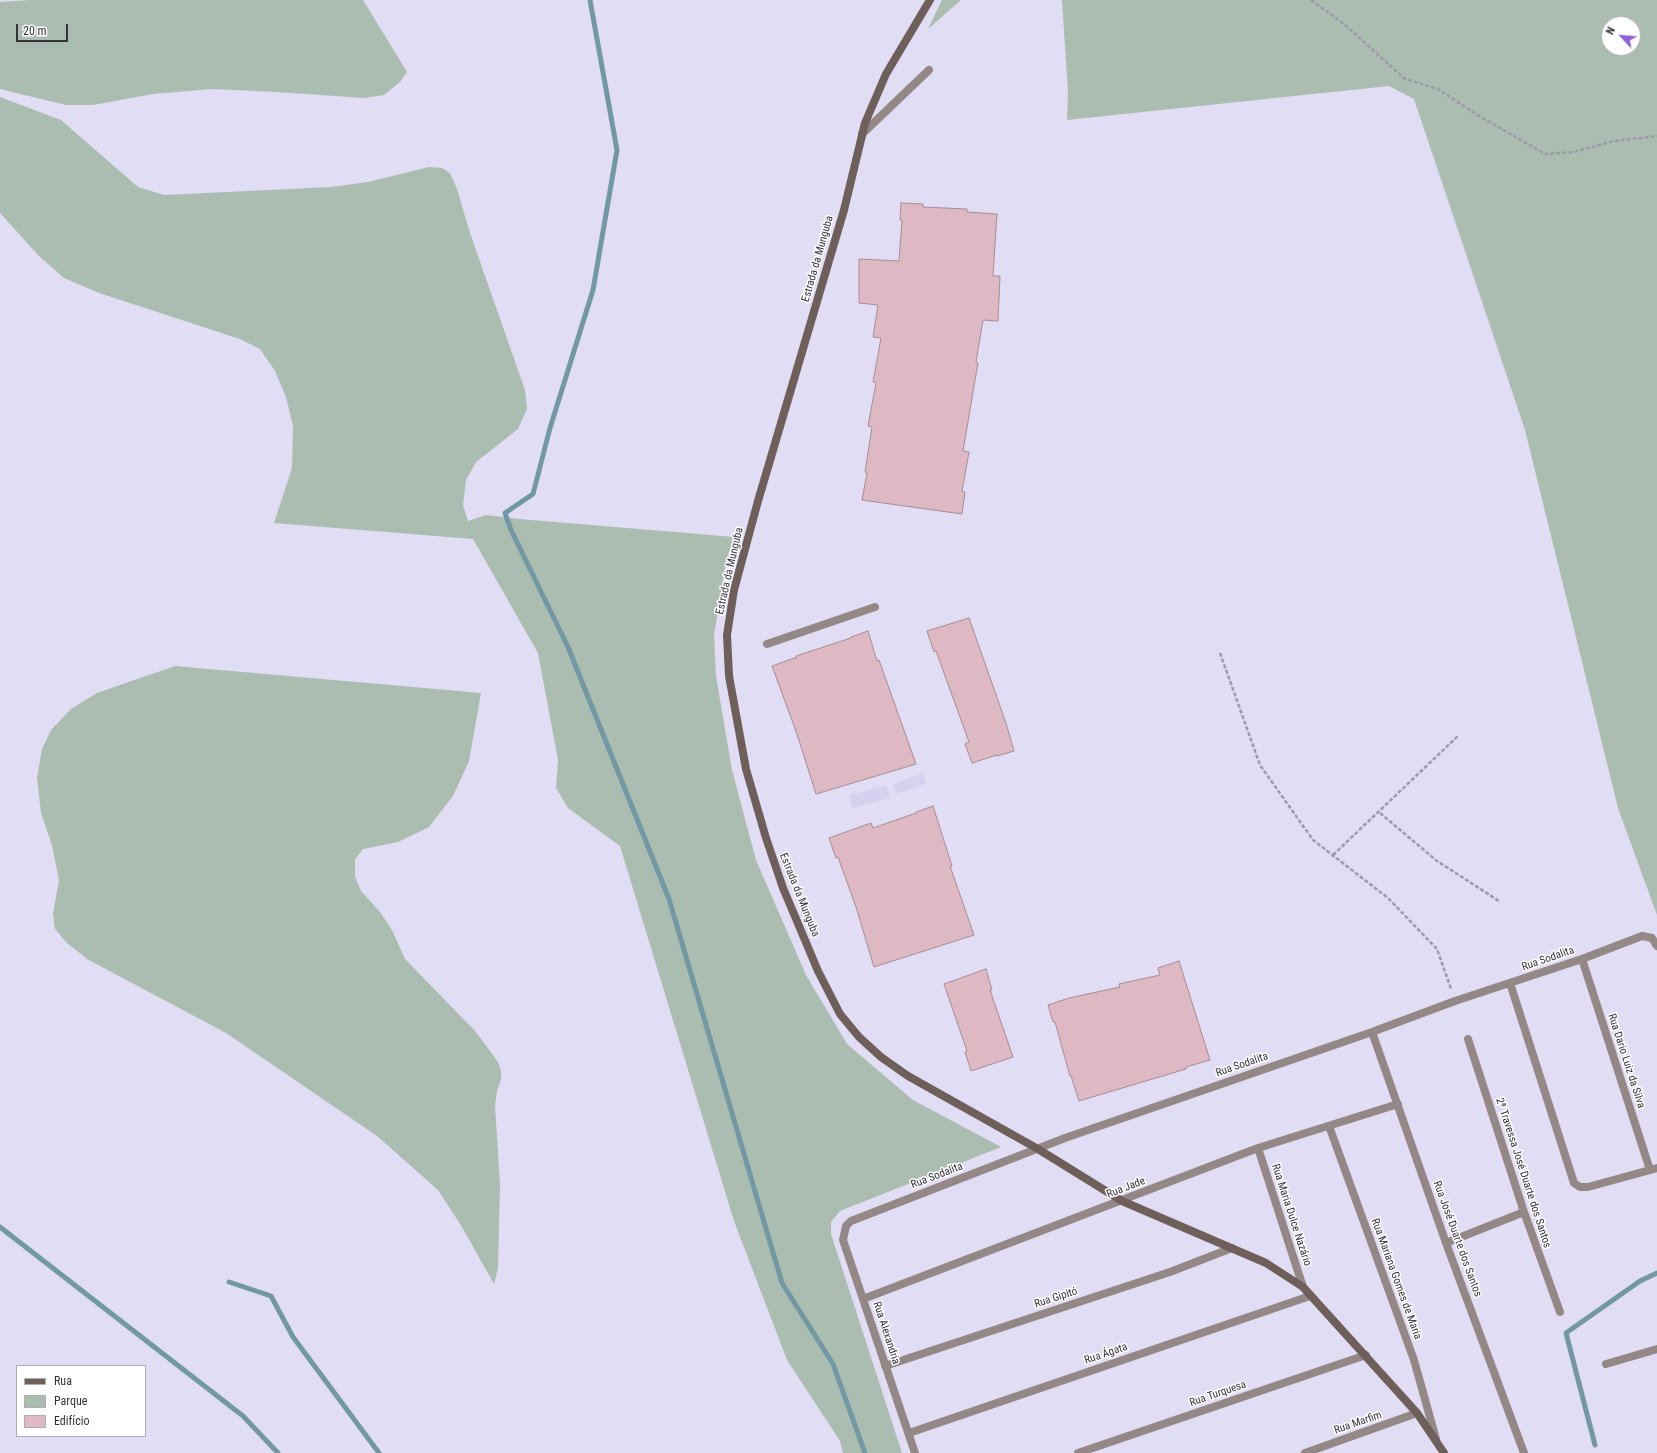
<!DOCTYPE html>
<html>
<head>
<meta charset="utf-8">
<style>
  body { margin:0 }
  #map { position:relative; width:1657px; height:1453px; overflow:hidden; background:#e1ddf4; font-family:"Roboto Condensed",sans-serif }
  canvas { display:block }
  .legend { position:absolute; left:16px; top:1365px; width:130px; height:72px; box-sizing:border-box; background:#fff; border:1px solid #aeadb1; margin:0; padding:5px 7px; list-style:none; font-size:12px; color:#34323b }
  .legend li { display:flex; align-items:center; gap:8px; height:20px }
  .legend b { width:20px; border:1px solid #aeadb1 }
  .north { position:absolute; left:1601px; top:16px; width:40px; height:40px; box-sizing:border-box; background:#fff; border:1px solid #aeadb1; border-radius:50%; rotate:296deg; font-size:11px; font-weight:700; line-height:16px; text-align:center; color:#34323b }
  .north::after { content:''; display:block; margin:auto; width:14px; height:18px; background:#935fd7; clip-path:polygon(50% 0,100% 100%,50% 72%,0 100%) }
  .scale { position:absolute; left:16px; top:24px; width:52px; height:18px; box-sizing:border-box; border:2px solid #34323b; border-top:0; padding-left:5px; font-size:12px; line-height:14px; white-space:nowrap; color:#34323b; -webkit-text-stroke:3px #fff; paint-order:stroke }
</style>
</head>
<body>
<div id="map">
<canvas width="1657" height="1453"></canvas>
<ul class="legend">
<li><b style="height:5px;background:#6e5f5a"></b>Rua</li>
<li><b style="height:11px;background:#abbdb0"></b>Parque</li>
<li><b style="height:11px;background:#deb8c3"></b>Edifício</li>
</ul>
<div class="north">N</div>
<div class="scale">20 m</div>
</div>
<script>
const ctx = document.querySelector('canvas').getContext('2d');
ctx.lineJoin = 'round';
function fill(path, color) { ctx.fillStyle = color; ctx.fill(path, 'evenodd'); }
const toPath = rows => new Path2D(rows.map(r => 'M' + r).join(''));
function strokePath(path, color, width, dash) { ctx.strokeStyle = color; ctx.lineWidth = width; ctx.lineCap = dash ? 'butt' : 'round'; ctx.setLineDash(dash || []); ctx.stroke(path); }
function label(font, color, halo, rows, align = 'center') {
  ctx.font = font + ' "Roboto Condensed",sans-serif'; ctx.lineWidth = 3; ctx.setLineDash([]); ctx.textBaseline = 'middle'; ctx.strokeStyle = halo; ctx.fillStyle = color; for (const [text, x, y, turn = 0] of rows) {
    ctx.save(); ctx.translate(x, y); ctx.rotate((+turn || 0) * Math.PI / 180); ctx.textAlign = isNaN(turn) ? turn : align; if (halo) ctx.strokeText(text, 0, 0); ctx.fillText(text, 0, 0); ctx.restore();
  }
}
fill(toPath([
  [923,773,926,784,896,794,893,784],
  [886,785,890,798,852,808,850,795]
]), '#d7d1ef');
fill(toPath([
  [30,0,363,0,407,72,400,82,384,95,364,98,277,92,212,89,153,94,93,105,66,105,0,89,0,2],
  [942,0,961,0,928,29],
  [1062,0,1657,0,1657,915,1618,808,1525,430,1414,99,1389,86,1067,120,1068,93],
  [1609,24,1633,24,1633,48,1609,48],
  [0,97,61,120,138,187,164,195,331,187,368,182,429,167,442,168,450,173,457,189,470,233,525,390,527,409,518,429,476,462,466,480,463,505,468,521,486,515,519,519,734,537,726,561,714,635,716,676,732,770,756,860,806,975,847,1044,913,1100,1001,1147,840,1211,831,1222,831,1234,902,1453,843,1453,840,1441,787,1360,734,1221,620,846,568,808,556,788,558,760,538,653,473,539,274,523,292,468,293,426,286,397,275,371,260,349,240,339,99,293,64,278,39,256,0,213],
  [175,666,481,693,469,761,453,796,429,827,398,842,363,849,355,859,355,876,361,891,380,912,392,930,405,959,476,1032,498,1062,501,1071,501,1080,497,1091,495,1106,500,1185,498,1268,494,1284,462,1227,438,1190,377,1136,226,1033,87,959,66,942,55,929,53,914,59,880,52,845,41,813,37,778,42,749,51,730,71,709,97,693]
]), '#abbdb0');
strokePath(toPath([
  [590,0,617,150,593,290,550,428,533,494,505,513,511,530,568,647,669,899,782,1283,833,1364,865,1453],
  [0,1227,243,1416,278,1453],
  [229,1282,271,1296,293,1337,379,1453],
  [1595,1445,1566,1333,1640,1281,1657,1273]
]), '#7298a4', 5);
const building = toPath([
  [901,203,923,204,923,207,967,209,967,212,997,214,993,276,1000,276,998,321,983,320,976,362,978,363,963,451,969,452,962,491,965,492,962,514,862,500,867,473,865,472,872,427,868,426,876,383,873,382,881,338,873,337,878,305,859,303,859,259,899,261,902,220,900,220,901,203],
  [969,618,1006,723,1014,751,997,756,997,755,972,763,965,744,969,742,936,651,934,652,927,631,969,618],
  [868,631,877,661,879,660,916,764,816,794,797,734,772,666,797,657,796,656,851,638,851,637,868,631],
  [933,806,952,866,950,866,974,935,874,967,856,907,838,857,836,858,829,838,871,823,873,828,916,813,916,812,933,806],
  [1179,961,1210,1060,1186,1067,1186,1069,1079,1101,1071,1076,1070,1076,1055,1022,1053,1022,1048,1005,1069,998,1120,987,1119,984,1160,975,1158,968,1179,961],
  [986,969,992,990,990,990,1013,1057,971,1071,965,1052,967,1051,944,984,986,969]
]);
fill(building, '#deb8c3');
strokePath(building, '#a58c93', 1);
strokePath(toPath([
  [1311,0,1344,24,1405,79,1438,89,1479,116,1545,154,1574,152,1614,141,1657,136],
  [1220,653,1260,765,1313,840,1388,898,1437,949,1451,989],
  [1380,813,1437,861,1499,901],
  [1333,855,1459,735]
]), '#9d9aab', 2.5, [4, 2]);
strokePath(toPath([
  [862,134,929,70],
  [767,644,875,607]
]), '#938885', 8);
strokePath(toPath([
  [1582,959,1650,1170],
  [1510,983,1574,1183,1580,1187,1588,1187,1657,1168],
  [1372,1032,1446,1243,1524,1453],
  [1468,1039,1524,1212,1560,1312],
  [1329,1126,1414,1360,1436,1439],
  [1258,1148,1303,1287],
  [1446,1243,1524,1212],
  [863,1299,1258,1148,1398,1104],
  [1606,1364,1657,1349],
  [885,1366,1170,1272,1232,1248],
  [909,1433,1310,1296],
  [915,1453,843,1240,846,1226,851,1221,1065,1138,1372,1032,1455,1001,1582,959,1642,936,1652,938,1657,946],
  [1078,1453,1366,1355],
  [1305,1453,1417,1413]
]), '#938885', 8);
strokePath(toPath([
  [930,0,886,74,865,123,844,210,758,501,734,590,727,635,729,676,746,769,766,838,783,888,818,971,840,1014,859,1037,881,1057,908,1076,1038,1149,1122,1201,1266,1263,1303,1287,1417,1413,1444,1453]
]), '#6e5f5a', 8);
label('11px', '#34323b', '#fff', [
  ["Estrada da Munguba",818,259,-74],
  ["Estrada da Munguba",730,571,-77],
  ["Estrada da Munguba",799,895,68],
  ["Rua Sodalita",1548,959,-19],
  ["Rua Dario Luiz da Silva",1626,1061,72],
  ["Rua Sodalita",1242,1065,-19],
  ["2ª Travessa José Duarte dos Santos",1523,1173,72],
  ["Rua Sodalita",937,1176,-21],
  ["Rua Jade",1126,1188,-21],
  ["Rua Maria Dulce Nazário",1291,1215,72],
  ["Rua José Duarte dos Santos",1457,1239,70],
  ["Rua Mariana Gomes de Maria",1396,1279,70],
  ["Rua Gipitó",1056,1298,-18],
  ["Rua Alexandria",886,1333,72],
  ["Rua Ágata",1106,1354,-19],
  ["Rua Turquesa",1218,1394,-19],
  ["Rua Marfim",1358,1423,-19]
]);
</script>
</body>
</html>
